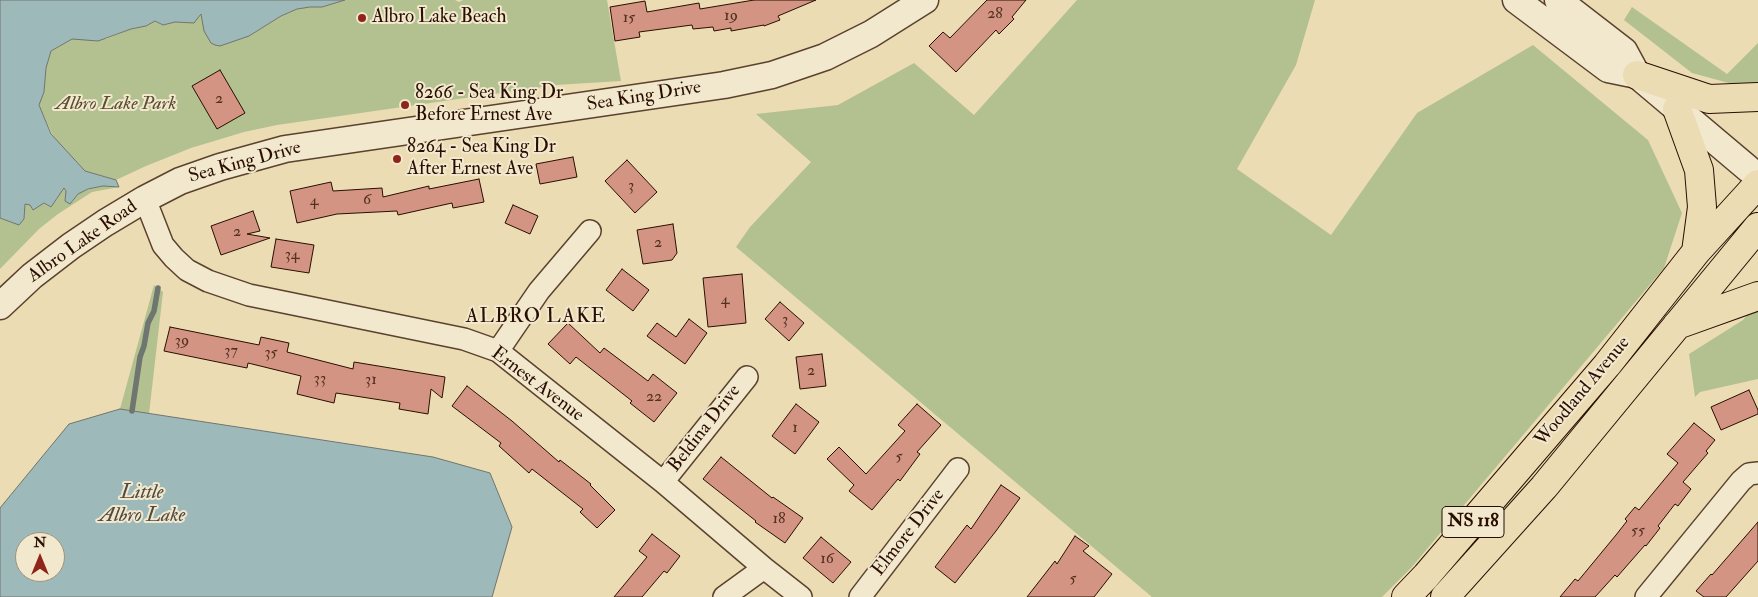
<!DOCTYPE html>
<html>
<head>
<meta charset="utf-8">
<style>
  body { margin:0 }
  #map { position:relative; width:1758px; height:597px; overflow:hidden; background:#ebdcb4; font-family:"IM FELL Double Pica",serif }
  canvas { display:block }
  .north { position:absolute; left:15px; top:532px; width:50px; height:50px; box-sizing:border-box; background:#f2e8ce; border:1px solid #a2917c; border-radius:50%; rotate:0deg; font-size:14px; font-weight:700; line-height:20px; text-align:center; color:#290e00 }
  .north::after { content:''; display:block; margin:auto; width:18px; height:22px; background:#8f2418; clip-path:polygon(50% 0,100% 100%,50% 72%,0 100%) }
</style>
</head>
<body>
<div id="map">
<canvas width="1758" height="597"></canvas>
<div class="north">N</div>
</div>
<script>
const ctx = document.querySelector('canvas').getContext('2d');
ctx.lineJoin = 'round';
function fill(path, color) { ctx.fillStyle = color; ctx.fill(path, 'evenodd'); }
const toPath = rows => new Path2D(rows.map(r => 'M' + r).join(''));
function strokePath(path, color, width, dash) { ctx.strokeStyle = color; ctx.lineWidth = width; ctx.lineCap = dash ? 'butt' : 'round'; ctx.setLineDash(dash || []); ctx.stroke(path); }
function label(font, color, halo, rows, align = 'center') {
  ctx.font = font + ' "IM FELL Double Pica",serif'; ctx.lineWidth = 4; ctx.setLineDash([]); ctx.textBaseline = 'middle'; ctx.strokeStyle = halo; ctx.fillStyle = color; for (const [text, x, y, turn = 0] of rows) {
    ctx.save(); ctx.translate(x, y); ctx.rotate((+turn || 0) * Math.PI / 180); ctx.textAlign = isNaN(turn) ? turn : align; if (halo) ctx.strokeText(text, 0, 0); ctx.fillText(text, 0, 0); ctx.restore();
  }
}
fill(toPath([
  [345,0,455,0,459,2,463,0,607,0,621,81,556,85,277,125,244,132,191,148,146,166,116,180,85,171,55,140,40,108,39,102,44,92,46,68,50,52,72,39,106,39,131,29,146,26,155,21,163,25,175,22,186,23,196,19,202,14,202,18,236,39,249,36,281,16,297,9,310,7,322,7],
  [1077,0,1315,0,1296,65,1237,169,1331,235,1417,113,1533,45,1648,140,1682,213,1664,268,1411,568,1382,597,1152,597,736,247,750,227,811,162,756,114,838,105,914,63,974,115],
  [1632,7,1727,74,1758,43,1758,91,1692,73,1624,20],
  [103,186,119,187,92,192,58,214,39,229,0,269,0,218,13,223,24,219,25,204,30,205,32,209,44,203,50,207,57,199,60,192,64,188,66,191,65,201,72,202,78,194,82,191],
  [154,285,163,292,149,414,120,409],
  [1758,302,1758,379,1700,392,1695,397,1689,354,1743,320]
]), '#b3c190');
const water = toPath([
  [0,0,345,0,322,7,310,7,297,9,281,16,249,36,220,46,215,45,211,43,204,31,201,14,194,23,175,22,163,25,155,21,146,26,131,29,98,41,72,39,51,51,46,68,44,92,39,105,51,134,85,171,116,180,119,187,103,186,88,189,78,194,70,204,65,201,66,191,64,188,51,207,44,203,33,210,30,205,25,204,24,219,19,225,0,218,0,0],
  [120,409,433,457,490,473,512,527,492,597,0,597,0,508,69,424,120,409],
  [25,542,55,542,55,572,25,572,25,542]
]);
fill(water, '#9eb9b9');
strokePath(water, '#6f756f', 1);
strokePath(toPath([
  [132,411,140,357,144,346,148,323,154,311,158,288]
]), '#6f756f', 5.5);
const building = toPath([
  [754,0,816,0,778,16,780,20,764,26,764,25,731,31,731,28,714,31,713,27,693,29,692,25,639,32,640,37,615,41,610,7,645,1,647,12,699,3,700,9,754,0],
  [987,0,1026,0,1012,17,1014,19,999,34,996,30,956,72,929,46,943,32,950,38,987,0],
  [220,70,245,113,217,129,192,86,220,70],
  [573,157,577,177,540,184,536,164,573,157],
  [627,160,657,192,635,213,605,181,627,160],
  [479,179,484,202,453,208,452,203,398,215,397,211,337,214,297,223,290,191,331,182,333,191,382,188,383,197,429,186,429,189,479,179],
  [513,205,538,216,530,234,505,223,513,205],
  [253,211,260,231,247,234,270,238,221,255,211,226,253,211],
  [673,224,677,253,672,260,643,264,637,230,673,224],
  [276,239,314,245,309,273,271,267,276,239],
  [622,269,649,290,633,311,606,290,622,269],
  [742,274,746,323,708,327,703,278,742,274],
  [780,302,804,323,789,341,765,319,780,302],
  [689,319,707,333,685,364,647,336,657,323,676,337,689,319],
  [568,323,600,353,604,348,648,381,653,374,677,393,654,422,630,403,632,401,576,357,570,364,548,344,568,323],
  [170,327,259,345,261,337,289,343,287,352,353,369,354,362,445,377,442,398,431,389,428,414,399,409,400,403,336,393,334,403,297,394,301,376,248,363,247,368,164,351,170,327],
  [822,354,826,386,800,389,796,357,822,354],
  [467,386,512,421,559,462,560,460,591,484,590,485,615,510,597,528,580,512,583,509,532,469,529,473,499,446,501,443,452,406,467,386],
  [1749,390,1758,410,1758,414,1721,430,1711,407,1749,390],
  [796,404,819,422,795,454,772,436,796,404],
  [917,404,941,425,917,452,920,454,900,481,898,479,872,510,849,491,854,485,827,459,839,447,866,474,905,431,898,425,917,404],
  [1694,423,1715,440,1706,451,1708,453,1683,482,1691,489,1678,506,1675,504,1658,526,1660,528,1646,546,1645,545,1617,577,1615,575,1595,597,1560,597,1575,579,1578,581,1616,535,1627,521,1625,519,1635,507,1639,510,1678,463,1667,454,1694,423],
  [721,457,772,498,773,497,803,518,785,543,755,522,756,521,703,479,721,457],
  [1001,485,1020,498,996,531,955,583,935,567,967,525,971,529,1001,485],
  [1758,522,1758,561,1726,597,1704,597,1696,591,1711,574,1712,575,1758,522],
  [652,534,680,556,667,573,664,571,642,597,614,597,647,557,639,551,652,534],
  [1075,536,1089,546,1083,551,1112,574,1094,597,1027,597,1055,561,1057,564,1075,536],
  [821,537,851,562,833,583,803,558,821,537]
]);
fill(building, '#d39483');
strokePath(building, '#290e00', 1);
const minor = toPath([
  [145,199,163,245,174,258,187,270,208,281,249,295,464,339,498,351,663,482,764,568,801,597],
  [498,351,539,291,590,231],
  [663,482,747,377],
  [724,597,764,568],
  [860,597,958,469],
  [1646,597,1741,481,1749,474,1758,473]
]);
const tertiary = toPath([
  [1516,0,1608,69,1637,75],
  [1558,0,1624,51,1637,75,1758,177],
  [0,306,32,276,71,246,105,223,145,199,180,181,220,167,285,149,724,85,772,75,825,57,871,34,925,0]
]);
const primary = toPath([
  [1677,109,1699,170,1702,207,1696,252],
  [1677,325,1758,296],
  [1406,597,1426,576,1607,365,1696,252,1758,184],
  [1445,597,1544,487,1758,227]
]);
const motorway = toPath([
  [1637,75,1709,99,1758,97]
]);
strokePath(minor, '#5a422d', 24);
strokePath(tertiary, '#5a422d', 29);
strokePath(primary, '#290e00', 30);
strokePath(motorway, '#290e00', 30);
strokePath(minor, '#f2e8ce', 21);
strokePath(tertiary, '#f2e8ce', 26);
strokePath(primary, '#ebdcb4', 28);
strokePath(motorway, '#ebdcb4', 28);
for (const [x, y, r, color] of [
  [362,18,5,"#8f2418"],
  [405,105,5,"#8f2418"],
  [397,159,5,"#8f2418"]
]) { const dot = new Path2D(); dot.arc(x, y, r, 0, 2 * Math.PI); ctx.fillStyle = color; ctx.fill(dot); strokePath(dot, '#f2e8ce', 2); }
label('16px', '#543021', null, [
  ["28",995,15],
  ["19",731,17],
  ["15",629,19],
  ["2",219,100],
  ["3",631,187],
  ["6",367,201],
  ["4",314,202],
  ["2",237,233],
  ["2",658,244],
  ["34",292,256],
  ["4",725,301],
  ["3",785,321],
  ["39",182,342],
  ["37",231,352],
  ["35",271,354],
  ["2",811,372],
  ["33",320,380],
  ["31",371,381],
  ["22",654,398],
  ["1",795,429],
  ["5",899,458],
  ["18",779,520],
  ["55",1638,532],
  ["16",827,560],
  ["5",1073,580]
]);
for (const [x, y, w] of [
  [1473,522,62]
]) { const box = new Path2D(); box.roundRect(x - w / 2, y - 15.5, w, 31, 4); ctx.fillStyle = '#f2e8ce'; ctx.fill(box); strokePath(box, '#290e00', 1); }
label('bold 18px', '#290e00', null, [
  ["NS 118",1473,522]
]);
label('19px', '#290e00', '#f2e8ce', [
  ["Albro Lake Beach",372,18],
  ["8266 - Sea King Dr",415,94],
  ["Before Ernest Ave",415,116],
  ["8264 - Sea King Dr",407,148],
  ["After Ernest Ave",407,170]
], 'left');
label('19px', '#290e00', '#f2e8ce', [
  ["Sea King Drive",644,97,-9],
  ["Sea King Drive",245,163,-15],
  ["Albro Lake Road",83,242,-35],
  ["Ernest Avenue",537,385,37],
  ["Woodland Avenue",1583,392,-50],
  ["Beldina Drive",705,429,-52],
  ["Elmore Drive",909,533,-52]
]);
label('italic 19px', '#594d32', '#f2e8ce', [
  ["Albro Lake Park",116,105]
]);
ctx.letterSpacing = '1px';
label('20px', '#290e00', '#f2e8ce', [
  ["ALBRO LAKE",536,318]
]);
ctx.letterSpacing = '0px';
label('italic 20px', '#524a41', '#f2e8ce', [
  ["Little",142,494],
  ["Albro Lake",142,517]
]);
</script>
</body>
</html>
